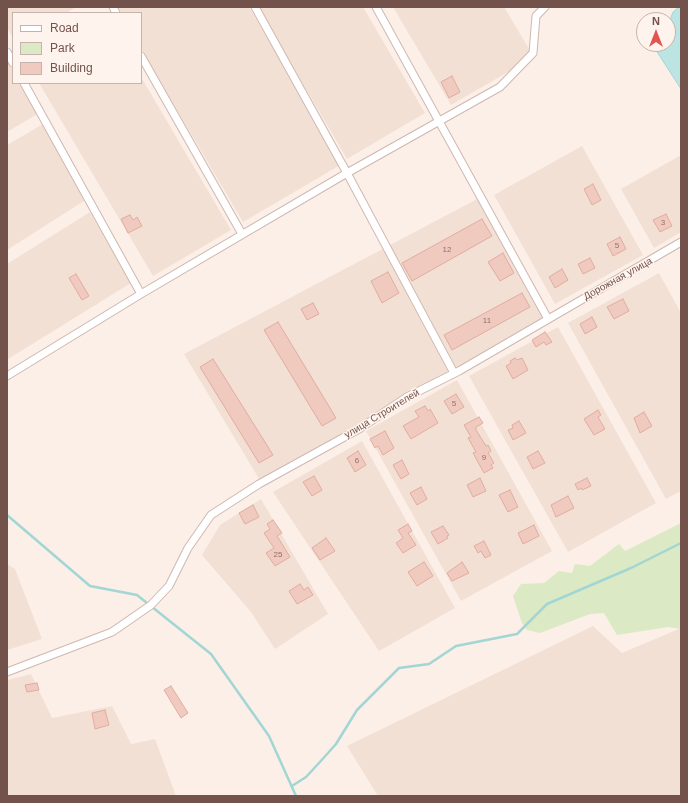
<!DOCTYPE html>
<html>
<head>
<meta charset="utf-8">
<style>
  body { margin:0 }
  #map { position:relative; width:688px; height:803px; overflow:hidden; background:#fbefe7; font-family:Arial,sans-serif }
  canvas { display:block }
  .frame { position:absolute; inset:0; border:8px solid #74524c; pointer-events:none }
  .legend { position:absolute; left:12px; top:12px; width:130px; height:72px; box-sizing:border-box; background:#fef4ed; border:1px solid #c7b3ad; margin:0; padding:5px 7px; list-style:none; font-size:12px; color:#74524c }
  .legend li { display:flex; align-items:center; gap:8px; height:20px }
  .legend b { width:20px; border:1px solid #c7b3ad }
  .north { position:absolute; left:636px; top:12px; width:40px; height:40px; box-sizing:border-box; background:#fef4ed; border:1px solid #c7b3ad; border-radius:50%; rotate:0deg; font-size:11px; font-weight:700; line-height:16px; text-align:center; color:#74524c }
  .north::after { content:''; display:block; margin:auto; width:14px; height:18px; background:#e05551; clip-path:polygon(50% 0,100% 100%,50% 72%,0 100%) }
</style>
</head>
<body>
<div id="map">
<canvas width="688" height="803"></canvas>
<div class="frame"></div>
<ul class="legend">
<li><b style="height:5px;background:#fff"></b>Road</li>
<li><b style="height:11px;background:#dbe9c5"></b>Park</li>
<li><b style="height:11px;background:#f0c9bf"></b>Building</li>
</ul>
<div class="north">N</div>
</div>
<script>
const ctx = document.querySelector('canvas').getContext('2d');
ctx.lineJoin = 'round';
function fill(path, color) { ctx.fillStyle = color; ctx.fill(path, 'evenodd'); }
const toPath = rows => new Path2D(rows.map(r => 'M' + r).join(''));
function strokePath(path, color, width, dash) { ctx.strokeStyle = color; ctx.lineWidth = width; ctx.lineCap = dash ? 'butt' : 'round'; ctx.setLineDash(dash || []); ctx.stroke(path); }
function label(font, color, halo, rows, align = 'center') {
  ctx.font = font + ' Arial,sans-serif'; ctx.lineWidth = 3; ctx.setLineDash([]); ctx.textBaseline = 'middle'; ctx.strokeStyle = halo; ctx.fillStyle = color; for (const [text, x, y, turn = 0] of rows) {
    ctx.save(); ctx.translate(x, y); ctx.rotate((+turn || 0) * Math.PI / 180); ctx.textAlign = isNaN(turn) ? turn : align; if (halo) ctx.strokeText(text, 0, 0); ctx.fillText(text, 0, 0); ctx.restore();
  }
}
fill(toPath([
  [7,7,77,7,66,13,13,13,13,38,7,28],
  [116,7,249,7,342,164,243,222,141,49,141,13,120,13],
  [258,7,363,7,425,113,347,159],
  [393,7,504,7,534,57,451,105],
  [7,59,13,69,13,83,21,83,39,113,7,132],
  [141,77,231,230,153,276,39,83,141,83],
  [43,124,87,199,7,250,7,145],
  [582,146,643,255,555,304,494,195],
  [681,155,681,232,654,248,621,189],
  [479,198,546,316,261,482,184,354],
  [90,212,131,283,8,359,7,264],
  [659,273,681,313,681,491,666,499,568,323],
  [558,327,656,503,568,552,469,376],
  [457,380,552,551,461,601,366,431],
  [362,441,455,608,379,651,273,492],
  [261,499,328,614,275,649,251,612,202,555,220,525],
  [7,564,15,569,42,639,7,650],
  [593,626,622,653,681,628,681,796,378,796,347,746],
  [31,674,52,718,112,706,131,744,155,739,176,796,7,796,7,680]
]), '#f3e0d5');
fill(toPath([
  [681,523,681,629,668,627,617,635,604,613,590,614,540,633,527,630,522,623,513,596,521,584,544,583,559,571,572,573,575,564,590,566,619,544,625,551]
]), '#dbe9c5');
const water = toPath([
  [679,7,681,7,681,89,652,44,668,44,668,25,673,12,679,7]
]);
fill(water, '#bce4e2');
strokePath(water, '#a2d6d4', 1);
strokePath(toPath([
  [7,515,90,586,137,595,211,654,269,736,296,796],
  [292,786,306,777,319,763,336,744,357,710,399,668,429,664,456,646,517,634,547,604,631,568,681,543]
]), '#a2d6d4', 2.5);
const building = toPath([
  [452,76,460,92,449,98,441,82,452,76],
  [593,184,601,200,592,205,584,189,593,184],
  [666,214,672,226,660,232,653,220,666,214],
  [130,215,133,220,137,217,142,226,128,233,121,219,130,215],
  [482,219,492,236,412,281,402,263,482,219],
  [620,237,626,249,613,256,607,244,620,237],
  [503,253,514,273,500,281,488,262,503,253],
  [590,258,595,268,583,274,578,264,590,258],
  [562,269,568,280,555,288,549,277,562,269],
  [388,272,399,293,382,303,371,281,388,272],
  [76,274,89,296,82,300,69,278,76,274],
  [522,293,530,307,452,350,444,335,522,293],
  [623,299,629,311,614,319,607,307,623,299],
  [313,303,319,314,307,320,301,309,313,303],
  [592,317,597,327,585,334,580,324,592,317],
  [278,322,336,418,322,426,264,330,278,322],
  [545,332,552,342,546,345,544,342,536,347,532,340,545,332],
  [515,358,517,360,522,358,528,370,513,379,506,366,511,363,510,361,515,358],
  [213,359,273,455,259,463,200,367,213,359],
  [456,394,464,407,452,414,444,401,456,394],
  [425,406,428,411,430,409,438,423,411,439,403,426,419,417,415,411,425,406],
  [598,410,601,415,598,417,605,429,594,435,584,419,598,410],
  [644,412,652,426,640,433,634,418,644,412],
  [479,417,483,423,476,427,476,430,486,446,488,445,491,451,488,453,494,463,491,465,493,468,484,473,473,453,476,452,468,438,471,437,464,425,479,417],
  [519,421,526,433,513,440,508,430,513,428,512,425,519,421],
  [385,431,394,448,383,455,378,446,375,448,370,439,385,431],
  [358,451,366,465,355,472,347,458,358,451],
  [538,451,545,463,533,469,527,457,538,451],
  [402,460,409,474,401,479,393,465,402,460],
  [314,476,322,490,312,496,303,482,314,476],
  [480,478,486,491,473,497,467,485,480,478],
  [587,478,591,486,582,490,581,488,578,490,575,484,587,478],
  [421,487,427,499,417,505,410,493,421,487],
  [510,490,518,507,508,512,499,495,510,490],
  [568,496,574,508,556,517,551,505,568,496],
  [253,505,259,517,245,524,239,513,253,505],
  [273,520,282,533,277,536,290,557,275,566,266,553,274,548,264,533,270,529,267,524,273,520],
  [408,524,412,531,408,533,416,545,403,553,396,543,403,538,398,530,408,524],
  [534,525,539,536,523,544,518,533,534,525],
  [443,526,449,535,447,536,448,538,438,544,431,532,443,526],
  [326,538,335,551,320,560,312,548,326,538],
  [484,541,491,555,485,558,481,551,478,553,474,546,484,541],
  [424,562,433,576,417,586,408,572,424,562],
  [462,562,469,573,452,581,447,573,462,562],
  [300,584,304,590,308,587,313,595,297,604,289,591,300,584],
  [37,683,39,690,27,692,25,685,37,683],
  [171,686,188,713,181,718,164,690,171,686],
  [105,710,109,725,95,729,92,713,105,710]
]);
fill(building, '#f0c9bf');
strokePath(building, '#e2aca0', 1);
const street = toPath([
  [113,7,116,13],
  [255,7,347,173,454,373],
  [376,7,548,319],
  [7,52,13,63],
  [141,56,242,234],
  [24,83,141,294],
  [7,376,141,294,347,173,500,87,533,53,536,16,545,7],
  [7,672,112,632,151,605,169,586,188,548,211,515,259,484,359,429,407,397,459,371,681,242]
]);
strokePath(street, '#cfb8b0', 9);
strokePath(street, '#fff', 7);
label('8px', '#937069', null, [
  ["3",663,223],
  ["5",617,246],
  ["12",447,250],
  ["11",487,321],
  ["5",454,404],
  ["9",484,458],
  ["6",357,461],
  ["25",278,555]
]);
label('10px', '#74524c', '#fef4ed', [
  ["Дорожная улица",618,279,-29],
  ["улица Строителей",382,414,-31]
]);
</script>
</body>
</html>
